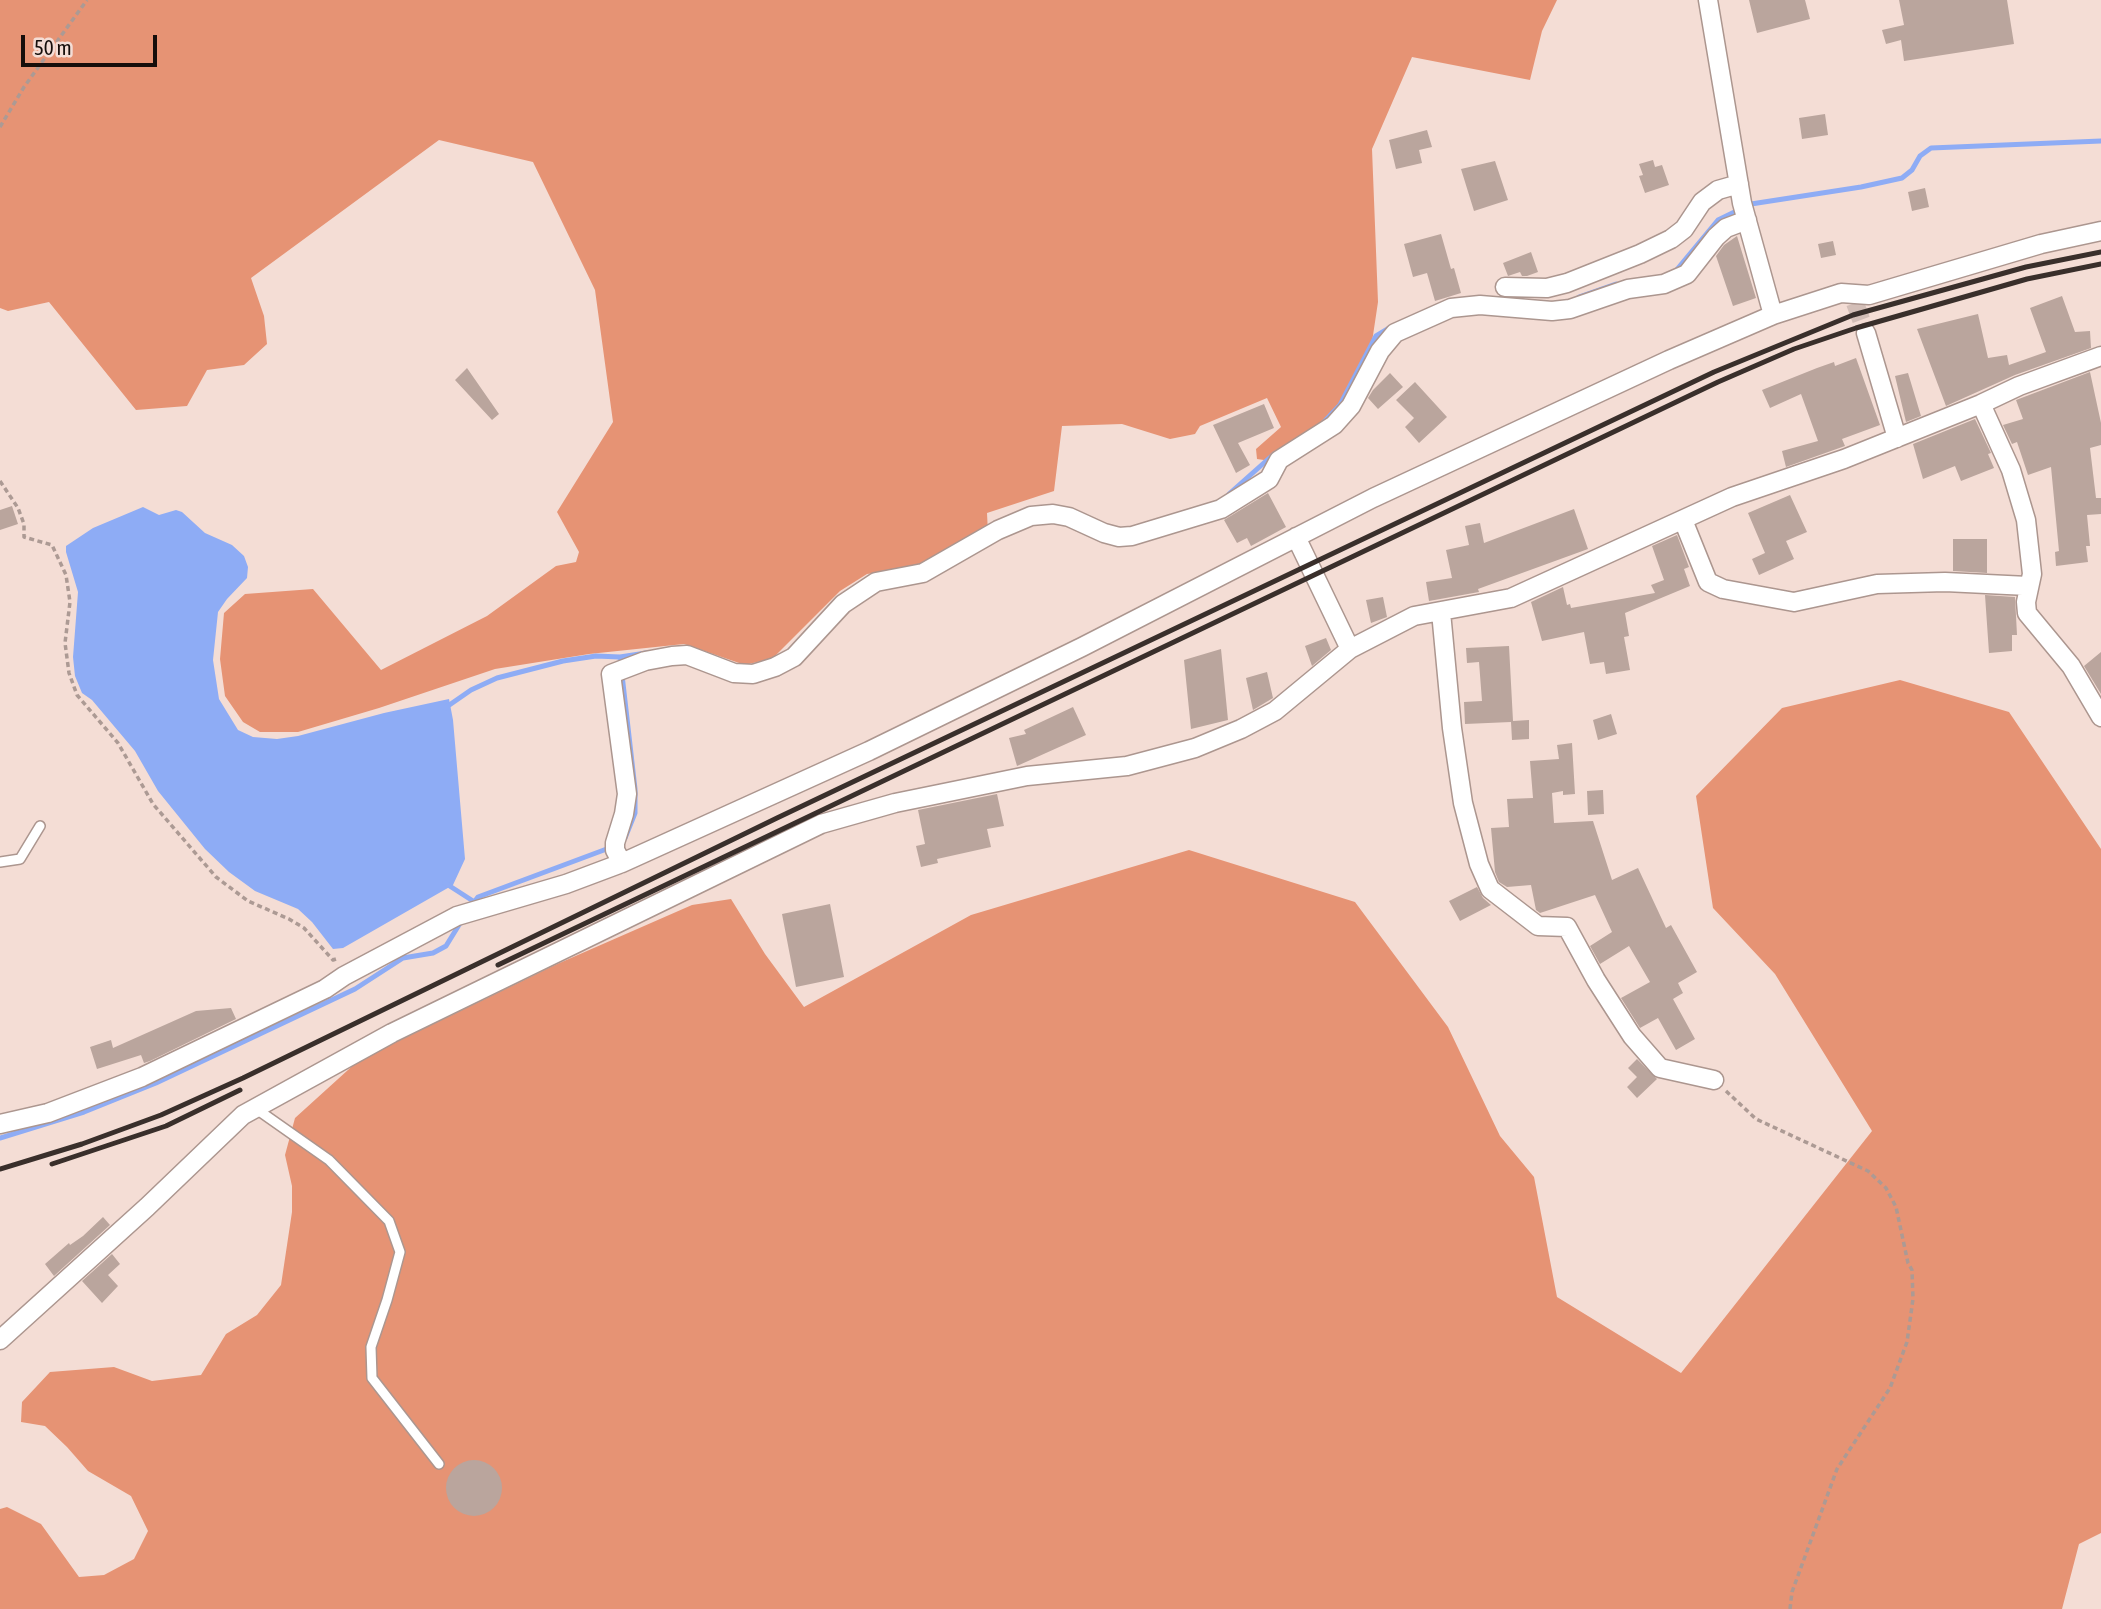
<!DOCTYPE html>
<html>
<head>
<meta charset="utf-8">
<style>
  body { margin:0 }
  #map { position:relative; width:2101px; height:1609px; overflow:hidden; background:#f4ddd5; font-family:"Asap Condensed",sans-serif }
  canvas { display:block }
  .scale { position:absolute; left:21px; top:35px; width:136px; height:32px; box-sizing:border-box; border:4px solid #160e0b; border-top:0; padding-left:9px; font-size:21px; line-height:24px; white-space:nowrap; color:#160e0b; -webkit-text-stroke:5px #f4ddd5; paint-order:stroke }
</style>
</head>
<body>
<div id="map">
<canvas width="2101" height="1609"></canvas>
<div class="scale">50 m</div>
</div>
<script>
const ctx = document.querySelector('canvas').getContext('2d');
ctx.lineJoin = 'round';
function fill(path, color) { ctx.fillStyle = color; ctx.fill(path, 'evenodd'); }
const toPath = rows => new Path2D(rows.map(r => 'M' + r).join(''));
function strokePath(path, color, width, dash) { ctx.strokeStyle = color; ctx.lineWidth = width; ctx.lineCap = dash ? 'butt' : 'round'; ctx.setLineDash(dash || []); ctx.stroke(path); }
fill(toPath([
  [0,0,1557,0,1542,31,1530,80,1412,57,1372,149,1378,302,1369,362,1336,418,1271,461,1257,459,1256,449,1281,427,1267,398,1200,426,1195,434,1170,439,1122,424,1062,426,1054,491,987,513,988,533,919,567,867,574,840,591,773,658,745,665,684,644,589,654,495,669,379,708,298,732,260,732,243,722,225,696,220,659,224,613,245,594,313,589,381,670,487,616,556,566,576,562,579,552,557,512,613,422,595,290,533,162,439,140,251,278,264,316,267,344,244,365,207,370,187,406,136,410,49,302,8,311,0,308],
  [1900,680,2009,712,2101,849,2101,1533,2079,1544,2062,1609,0,1609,0,1509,7,1507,41,1524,79,1577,104,1575,134,1559,148,1531,131,1496,88,1471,67,1447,45,1426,21,1422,22,1402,50,1372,114,1367,152,1381,201,1375,226,1334,257,1315,281,1285,292,1212,292,1186,285,1155,295,1118,359,1060,555,965,692,905,731,899,765,954,804,1007,971,915,1189,850,1355,902,1448,1027,1500,1136,1534,1177,1557,1297,1681,1373,1872,1131,1775,974,1713,908,1696,796,1782,708]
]), '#e69374');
fill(toPath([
  [143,507,159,515,176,510,182,512,205,533,232,545,244,556,248,567,247,578,227,599,218,612,213,660,219,699,238,730,253,737,277,739,298,736,384,713,449,699,453,720,465,859,453,885,343,948,333,949,312,922,298,909,255,891,229,872,205,849,158,791,135,751,92,700,82,693,75,676,73,657,78,592,66,552,66,546,93,528]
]), '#8eacf5');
strokePath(toPath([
  [1674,273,1718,220,1751,204,1861,187,1902,178,1912,170,1920,156,1931,148,2101,141],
  [1579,297,1616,284],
  [1323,423,1340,405,1376,336,1391,327],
  [1229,494,1274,454],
  [445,708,471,690,497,678,563,661,596,656,620,657],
  [625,838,635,813,635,789,620,657,646,653],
  [445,883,473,901],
  [469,909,478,897,612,847],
  [0,1138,84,1112,156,1083,355,989,403,958,433,953,446,946,462,920]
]), '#8eacf5', 5);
fill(toPath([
  [1749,0,1805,0,1810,19,1757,33],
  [1899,0,2007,0,2014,44,1904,61,1901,40,1886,44,1882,30,1904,25],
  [1825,114,1828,135,1802,139,1799,118],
  [1427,130,1432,147,1419,150,1422,163,1396,169,1389,140],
  [1653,160,1655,167,1662,165,1669,185,1645,193,1639,176,1643,175,1639,164],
  [1495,161,1508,200,1474,211,1461,169],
  [1925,188,1929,207,1912,211,1908,192],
  [1441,234,1451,269,1454,268,1461,293,1435,301,1427,273,1413,277,1404,244],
  [1737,236,1756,298,1733,306,1716,256,1724,245],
  [1833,241,1836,255,1821,258,1818,244],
  [1531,252,1538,272,1527,276,1522,276,1520,272,1508,276,1503,263],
  [2062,296,2075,332,2090,331,2091,348,2015,375,1946,406,1917,329,1978,314,1988,358,2007,355,2009,365,2046,352,2030,308],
  [1856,358,1880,425,1842,439,1845,446,1786,467,1782,451,1818,441,1801,394,1770,408,1762,390,1817,368,1834,362,1835,366],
  [467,368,499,414,492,420,455,380],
  [2090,372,2101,423,2101,445,2090,448,2096,498,2101,498,2101,514,2087,515,2090,546,2086,546,2088,562,2056,566,2055,552,2059,551,2051,467,2028,475,2017,442,2012,444,2003,425,2023,419,2016,400],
  [1390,373,1403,387,1378,409,1368,398,1373,390],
  [1908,373,1921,416,1906,422,1895,376],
  [1415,382,1447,417,1419,443,1405,427,1414,418,1396,400],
  [1264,404,1274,428,1238,443,1250,465,1236,473,1213,425],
  [1975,419,1991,453,1988,454,1994,468,1961,481,1955,466,1923,479,1913,444],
  [1268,493,1286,527,1251,546,1247,538,1237,543,1224,520],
  [1790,495,1807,532,1786,541,1794,559,1759,575,1752,559,1765,553,1748,513],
  [12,506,18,524,0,530,0,510],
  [1574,509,1588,549,1478,589,1479,592,1429,601,1426,582,1452,578,1446,550,1469,545,1465,526,1480,523,1484,543],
  [1677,535,1689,567,1684,569,1690,586,1625,613,1629,636,1624,637,1630,670,1606,674,1604,662,1590,664,1584,632,1542,641,1531,602,1563,587,1567,605,1570,604,1571,608,1655,593,1651,585,1664,580,1652,546],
  [1953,539,1987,539,1987,573,1953,571],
  [1985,595,2015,597,2017,635,2012,635,2012,651,1989,653],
  [1383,597,1387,617,1371,623,1366,600],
  [1326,638,1331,650,1312,666,1305,646],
  [1509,646,1513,721,1529,720,1529,739,1512,740,1511,722,1465,724,1464,702,1482,701,1479,662,1467,663,1466,648],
  [1221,649,1228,720,1191,729,1184,660],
  [2101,652,2101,694,2084,666],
  [1267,672,1273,698,1253,710,1246,678],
  [1073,707,1086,735,1017,766,1009,738,1026,734,1024,730],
  [1611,714,1617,734,1598,740,1593,720],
  [1572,743,1575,794,1563,795,1563,791,1552,793,1554,823,1593,821,1612,880,1638,868,1666,928,1671,925,1697,972,1678,983,1683,993,1673,999,1695,1039,1676,1050,1658,1018,1640,1028,1621,998,1650,982,1629,946,1600,964,1590,946,1612,932,1595,895,1540,913,1536,910,1531,885,1507,887,1499,882,1495,872,1491,828,1509,827,1507,799,1533,798,1530,761,1559,759,1557,745],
  [1603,790,1604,814,1588,815,1587,791],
  [997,794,1004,826,987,829,991,847,937,859,938,863,921,867,916,846,925,844,918,810],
  [1477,887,1483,898,1491,905,1460,921,1449,901],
  [830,904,844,977,796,987,782,914],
  [231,1008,236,1019,150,1061,144,1063,141,1055,97,1069,90,1047,111,1040,113,1048,196,1011],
  [1637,1059,1657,1079,1637,1098,1627,1087,1637,1077,1628,1068],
  [103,1217,110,1225,54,1276,45,1264,69,1243,70,1245,83,1236],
  [112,1254,120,1264,108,1275,118,1286,102,1303,82,1281],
  '446 1488a28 28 0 1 1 56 0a28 28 0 1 1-56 0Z'
]), '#baa59d');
strokePath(toPath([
  [1855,303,1866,333]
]), '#d3beb7', 18, [18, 9]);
const service = toPath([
  [0,862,20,859,40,826],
  [255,1108,329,1160,389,1221,400,1252,387,1300,371,1347,372,1378,439,1464]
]);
const minor = toPath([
  [1708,0,1742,203,1773,315],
  [1505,287,1547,288,1567,283,1640,254,1671,239,1684,229,1702,202,1718,190,1739,184],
  [1866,333,1897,438],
  [1981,404,2011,470,2026,520,2032,574,2026,602,2027,613,2071,666,2101,717],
  [1683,520,1708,582,1723,589,1794,602,1877,584,1945,582,2028,586],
  [1296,537,1350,649],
  [1441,612,1452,728,1463,803,1479,864,1490,889,1538,926,1567,927,1596,980,1632,1036,1660,1068,1714,1080],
  [622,863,615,850,615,843,624,814,627,794,611,674,645,661,672,656,687,655,734,673,753,674,775,667,794,657,843,604,876,582,923,573,998,530,1031,516,1053,514,1069,517,1104,533,1119,537,1132,536,1221,509,1269,479,1279,460,1334,425,1351,406,1380,351,1395,333,1451,308,1480,305,1552,311,1570,309,1628,289,1664,284,1687,274,1716,237,1726,228,1747,220],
  [0,1124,48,1113,142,1077,325,989,344,976,457,916,566,884,622,863,869,751,1082,647,1373,498,1669,360,1773,315,1841,293,1869,295,2041,244,2101,231],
  [0,1340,147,1207,243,1115,392,1033,821,824,895,803,1027,776,1127,766,1195,748,1241,729,1275,711,1350,649,1414,616,1511,598,1732,497,1844,459,1981,404,2019,386,2101,356]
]);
strokePath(service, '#ac968f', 12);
strokePath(minor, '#ac968f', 21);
strokePath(toPath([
  [0,127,24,87,87,0],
  [0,481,18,508,24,524,24,537,52,545,66,575,70,602,65,643,69,673,77,695,118,743,153,804,216,877,248,901,289,919,304,928,333,960,336,959],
  [1726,1091,1756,1119,1868,1171,1886,1188,1896,1207,1908,1263,1912,1270,1913,1299,1907,1342,1890,1388,1837,1469,1792,1592,1790,1609]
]), '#ac9a94', 3.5, [5, 3.5]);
strokePath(service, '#fff', 9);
strokePath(minor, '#fff', 18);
strokePath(toPath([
  [498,965,1718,382,1794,349,1856,328,2027,279,2101,264],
  [52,1164,166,1126,240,1090],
  [0,1169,82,1144,161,1115,243,1078,777,818,1714,372,1853,315,2026,267,2101,252]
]), '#392f2b', 5);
</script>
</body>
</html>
